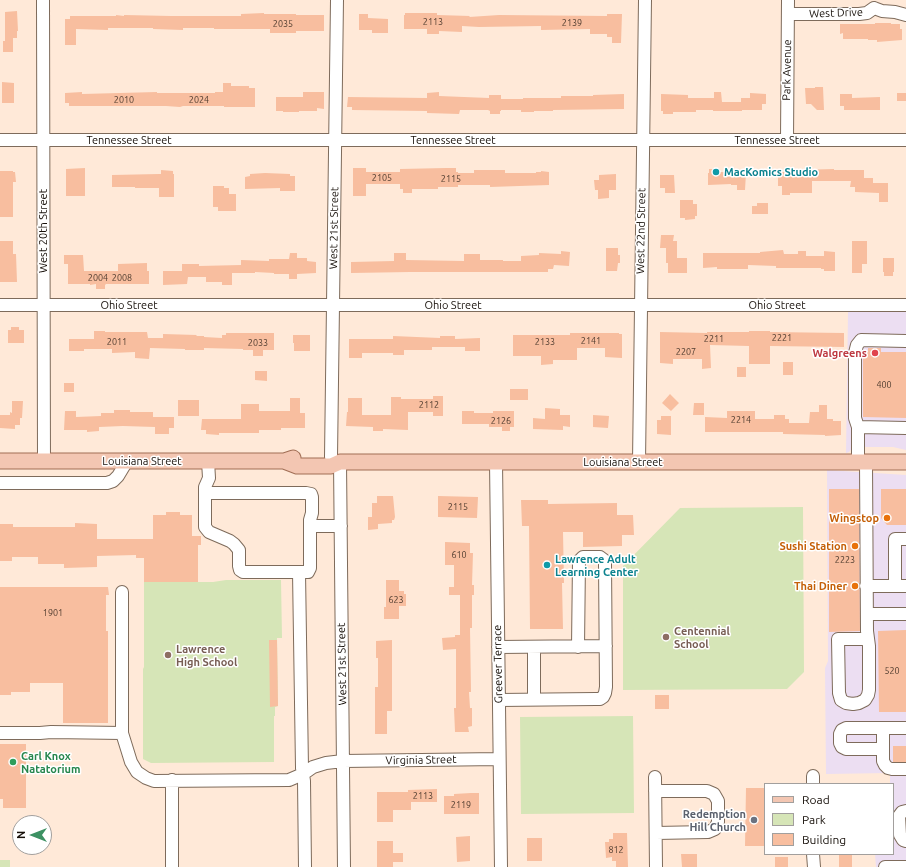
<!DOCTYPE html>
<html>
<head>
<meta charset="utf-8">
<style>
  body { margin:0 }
  #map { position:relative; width:906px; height:867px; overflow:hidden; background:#ffe9d8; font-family:Ubuntu,sans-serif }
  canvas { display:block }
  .legend { position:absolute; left:764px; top:783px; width:130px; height:72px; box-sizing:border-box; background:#fff; border:1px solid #a29f9d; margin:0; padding:5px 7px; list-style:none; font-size:12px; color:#17100a }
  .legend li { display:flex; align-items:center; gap:8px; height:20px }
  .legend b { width:20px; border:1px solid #a29f9d }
  .north { position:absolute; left:12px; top:815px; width:40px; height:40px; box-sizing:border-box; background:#fff; border:1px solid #a29f9d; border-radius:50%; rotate:270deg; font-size:11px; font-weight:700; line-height:16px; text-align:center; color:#17100a }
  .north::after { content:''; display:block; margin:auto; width:14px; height:18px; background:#3d9163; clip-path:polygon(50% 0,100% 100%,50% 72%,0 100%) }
</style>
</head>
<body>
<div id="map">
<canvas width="906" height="867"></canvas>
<ul class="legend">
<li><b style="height:5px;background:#f3c6b2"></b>Road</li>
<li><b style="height:11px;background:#d6e5b7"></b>Park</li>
<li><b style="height:11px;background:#f8be9f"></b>Building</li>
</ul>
<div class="north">N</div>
</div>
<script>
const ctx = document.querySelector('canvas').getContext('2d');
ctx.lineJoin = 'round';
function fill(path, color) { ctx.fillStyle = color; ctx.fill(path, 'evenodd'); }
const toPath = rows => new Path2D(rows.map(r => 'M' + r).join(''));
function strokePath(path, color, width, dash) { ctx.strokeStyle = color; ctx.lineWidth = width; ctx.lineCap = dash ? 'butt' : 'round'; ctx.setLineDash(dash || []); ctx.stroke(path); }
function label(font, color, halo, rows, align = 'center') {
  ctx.font = font + ' Ubuntu,sans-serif'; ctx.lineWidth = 3; ctx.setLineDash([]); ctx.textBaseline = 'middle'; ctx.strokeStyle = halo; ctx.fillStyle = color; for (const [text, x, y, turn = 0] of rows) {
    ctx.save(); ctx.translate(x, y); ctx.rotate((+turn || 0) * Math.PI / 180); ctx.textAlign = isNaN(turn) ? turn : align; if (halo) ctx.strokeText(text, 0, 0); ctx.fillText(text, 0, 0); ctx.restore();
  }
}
fill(toPath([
  [848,312,906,312,906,450,893,447,853,447,849,452,846,453],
  [827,470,906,475,906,867,876,867,875,854,893,854,893,784,890,784,890,773,826,774,825,668,828,661]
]), '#ecdef2');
fill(toPath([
  [803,507,804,672,787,689,623,690,623,566,680,508],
  [226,580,281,580,282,638,277,638,278,706,275,707,275,716,274,716,274,762,151,763,143,759,143,669,144,667,144,582,213,582],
  [633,716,634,813,521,814,520,717],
  [0,860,10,860,10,867,0,867]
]), '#d6e5b7');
fill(toPath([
  [17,11,18,31,17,31,17,38,13,38,13,52,3,52,3,41,5,41,5,12],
  [264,13,264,14,296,14,296,15,324,15,324,31,296,31,296,33,270,33,270,29,214,29,214,28,183,28,183,30,153,29,153,28,108,28,108,30,76,29,76,45,65,45,65,19,70,19,70,16,116,16,116,15,124,16,124,15,171,16,241,16,241,14],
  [405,13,437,13,437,15,470,16,469,17,499,15,607,16,607,14,622,14,621,43,612,43,612,37,607,37,607,34,590,34,590,29,541,30,541,26,479,27,462,26,462,32,439,31,439,34,427,34,427,29,404,29,404,15,405,15],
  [359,14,368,14,368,18,388,19,388,33,372,33,372,30,359,30],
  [875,23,891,23,891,24,900,24,900,29,902,29,902,40,877,42,877,40,868,40,868,39,843,39,843,33,840,34,840,24,875,24],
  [2,82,14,83,14,103,2,103],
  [223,83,231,83,231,86,249,86,249,88,255,88,255,107,224,107,224,106,183,106,180,107,166,106,69,106,69,103,65,103,65,93,82,92,82,94,157,92,157,93,215,93,215,92,223,92],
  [815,87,823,87,824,110,817,110,811,104,806,104,805,88,815,88],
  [303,92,324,92,324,109,317,108,317,111,299,111,299,112,283,112,283,111,276,111,276,97,303,97],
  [439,92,439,96,489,98,489,95,501,95,501,99,523,99,523,98,561,98,561,96,593,96,593,95,624,94,624,109,553,110,553,111,534,111,534,112,521,112,521,110,501,110,501,111,500,111,500,114,490,114,490,111,488,110,460,110,459,114,427,113,427,111,352,110,352,107,347,107,348,97,427,98,427,93],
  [714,92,721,92,722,102,741,102,741,98,750,98,750,93,766,94,766,104,762,104,762,110,742,110,742,111,713,111,713,110,696,110,696,112,673,112,673,114,663,114,663,111,661,111,661,94,688,95,688,98,714,98],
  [897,93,906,93,906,101,897,101],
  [840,94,852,94,852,98,880,97,880,110,844,110,844,106,840,106],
  [85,168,85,196,66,196,66,169],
  [353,168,366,168,366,172,400,172,400,169,446,168,456,168,456,172,458,172,458,173,474,173,474,170,505,170,505,173,536,173,536,172,541,172,541,171,549,172,549,185,490,187,490,185,458,185,458,187,438,187,438,189,412,189,412,193,403,193,403,189,400,189,400,184,366,184,366,196,353,196],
  [709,169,720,169,720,172,746,173,745,190,737,190,737,185,731,185,731,184,708,185,708,173,709,173],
  [834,169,834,170,864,170,864,178,873,178,873,183,888,183,888,202,879,202,879,193,855,192,855,187,850,187,851,181,812,181,812,193,790,193,790,195,782,195,782,186,778,186,778,172,800,172,800,170],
  [161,170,173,171,173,174,174,174,174,197,159,197,159,188,135,188,135,187,112,187,112,175,159,174,161,174],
  [0,171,13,171,13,172,15,172,16,182,13,182,13,217,0,217],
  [265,173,290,174,290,176,295,176,295,191,280,191,280,188,245,189,245,177,250,176,250,174],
  [616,174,616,190,609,190,609,198,598,199,598,190,595,190,594,180,599,180,599,175],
  [660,175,674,175,675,193,665,193,665,188,660,188],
  [213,186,224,186,224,188,229,188,229,194,236,194,236,211,218,211,218,207,213,207],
  [680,200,693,200,693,204,697,204,697,216,695,216,695,219,685,220,685,218,680,218],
  [757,203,768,203,768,214,752,214,752,206,757,206],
  [661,235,674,235,673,241,677,241,677,258,687,258,687,273,668,273,668,263,666,263,666,248,660,248],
  [0,241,13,241,13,254,16,254,17,282,0,282],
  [852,241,867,241,867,264,862,264,862,273,852,273],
  [606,248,618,248,618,255,620,255,620,263,618,263,617,271,606,271],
  [783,250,784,254,798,254,798,251,806,251,806,256,824,256,824,251,835,252,835,271,824,271,824,269,821,269,821,268,776,268,776,266,748,265,748,269,717,269,717,267,703,268,703,253,760,253,760,252],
  [561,251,570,252,569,266,554,265,553,269,548,269,548,272,410,272,351,273,351,262,394,261,394,253,406,253,406,260,464,261,464,254,480,254,480,260,503,260,503,261,521,261,521,256,539,255,539,253,561,254],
  [290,253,297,253,297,258,307,258,307,261,316,262,316,273,297,274,297,279,289,279,289,274,274,274,274,273,255,272,255,273,232,273,232,285,222,285,222,282,206,282,206,277,188,277,187,284,163,285,163,271,182,271,182,264,199,264,199,266,241,265,241,260,269,261,269,259,289,259],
  [64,255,83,255,84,271,118,271,118,264,147,263,147,271,149,271,149,284,106,284,105,285,105,289,96,289,96,284,90,285,90,284,68,284,68,264,64,264],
  [883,258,894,258,894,272,893,272,893,276,884,276,884,272,883,272],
  [11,327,19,327,19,330,24,330,24,343,8,343,8,330,11,330],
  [94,331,105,331,105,332,147,332,148,338,163,338,163,334,197,335,196,336,204,336,204,337,222,338,222,335,226,335,226,333,274,333,274,350,263,350,263,356,253,356,253,350,243,350,243,349,204,348,204,350,185,350,185,349,150,348,149,359,135,358,135,352,112,353,112,349,84,349,84,351,69,351,69,339,94,339],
  [749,331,770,331,770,332,844,333,844,347,770,346,770,364,749,364,749,346,710,345,711,368,702,369,702,359,673,359,673,364,660,363,660,332,707,333,707,332,749,332],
  [570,333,619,333,619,334,622,334,622,358,605,357,605,348,577,348,577,360,553,360,553,364,541,365,541,356,513,356,513,335,570,335],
  [293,335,310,335,310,351,294,351,294,343,293,343],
  [393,336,440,338,440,336,455,336,455,339,480,338,480,351,465,351,465,347,432,347,432,350,404,350,404,355,393,355,393,353,362,353,362,358,349,358,349,339,393,339],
  [868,348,881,348,881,352,906,352,906,418,863,417,863,352,868,352],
  [783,362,793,362,793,375,783,375],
  [737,367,746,367,746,377,737,377],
  [255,371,267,371,267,381,255,380],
  [64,383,74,383,74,392,64,392],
  [510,389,528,389,528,400,510,400],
  [670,394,679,403,671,411,662,403],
  [433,396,443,396,443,416,433,416,433,412,408,412,408,430,383,429,383,431,373,431,373,427,346,426,347,412,348,412,348,398,362,398,362,415,391,415,391,397,401,397,401,399,433,399],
  [290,398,300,398,300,413,305,413,305,428,281,428,281,430,259,430,259,433,219,433,219,435,206,434,206,430,201,430,202,419,241,419,241,404,259,404,259,411,290,411],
  [178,400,199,400,199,416,178,416],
  [12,401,23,401,22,418,20,418,20,425,15,425,15,429,0,428,0,415,10,415,10,412,12,413],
  [694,403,704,403,704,415,693,415],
  [819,405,827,405,827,419,833,419,833,421,841,421,841,435,825,436,825,435,783,434,783,432,705,432,705,417,727,418,727,411,755,411,755,419,774,419,774,415,785,415,785,419,789,419,789,423,809,423,810,412,819,412],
  [545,408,560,409,560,415,570,415,570,427,563,426,563,430,533,429,533,418,545,419],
  [114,410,130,410,130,412,153,412,153,417,174,417,174,428,169,428,169,434,155,434,155,427,123,426,99,427,99,431,87,432,87,430,64,430,65,411,76,411,76,417,101,416,101,413,114,413],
  [462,411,474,411,474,413,493,413,493,411,514,411,514,427,510,427,510,431,502,431,502,427,489,427,489,424,462,424],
  [593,415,609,416,608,428,593,427],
  [661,416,671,416,671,435,657,434,657,420,661,420],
  [829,489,859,489,860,631,829,632],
  [881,489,906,489,906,525,887,525,881,518],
  [377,496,393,496,395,517,394,520,392,520,392,523,378,524,378,529,368,530,368,517,372,517,372,503,377,503],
  [438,496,478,497,477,518,438,517],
  [521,500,548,500,548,504,617,503,617,515,633,515,634,535,622,535,622,546,583,547,583,532,563,532,564,583,562,583,563,629,530,629,529,526,522,526],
  [166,512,180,512,180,515,192,515,192,536,201,536,201,545,198,545,198,582,144,582,144,558,136,558,136,555,97,556,97,567,64,568,64,564,38,564,38,557,12,557,12,561,0,561,0,524,13,524,13,527,75,527,75,523,97,524,97,539,153,539,153,515,166,515],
  [445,542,470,543,470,553,473,553,472,585,474,585,474,595,472,595,472,628,470,628,471,692,469,692,470,708,472,708,472,726,468,727,469,732,455,732,454,708,456,708,456,649,443,650,442,638,455,637,455,635,460,635,460,595,449,595,449,587,454,587,454,565,445,565],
  [386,580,399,580,399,591,404,591,404,594,406,594,406,606,399,606,399,619,384,619,384,607,386,607],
  [0,587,108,587,109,595,106,595,106,631,108,631,108,723,63,723,63,683,30,683,30,692,11,692,11,695,0,695],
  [906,630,906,712,879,712,878,631],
  [269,640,277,640,278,706,270,707],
  [392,640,392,711,387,711,387,734,375,734,375,687,378,687,378,658,376,658,376,641],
  [655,695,669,695,669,709,655,709],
  [0,744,26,744,26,808,3,808,3,799,0,799],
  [893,746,906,746,906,762,893,762],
  [746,788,765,788,765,846,745,846],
  [437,789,437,802,411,802,411,810,393,810,393,822,377,822,377,792,408,792,408,790],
  [471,793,479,793,479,814,444,814,444,796,454,796,454,794],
  [613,833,627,833,628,867,616,867,616,861,612,861,612,857,606,858,605,842,609,842,609,839,613,839],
  [470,836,470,861,457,862,456,837],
  [527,838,542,838,542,861,527,861],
  [377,841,393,841,393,853,403,853,403,862,393,862,393,867,377,867],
  [681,854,697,854,697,867,682,867],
  [839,854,852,854,852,867,839,867],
  [775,857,788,857,788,867,775,867]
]), '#f8be9f');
const minor = toPath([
  [43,0,44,461],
  [874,8,882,11,895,12,906,15],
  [788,14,859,14,867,13,874,8],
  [0,140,906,140],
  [787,140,788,0],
  [0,305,906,305],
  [858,427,906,428],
  [331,457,337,0],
  [340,462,344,867],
  [496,462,501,867],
  [639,462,645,0],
  [858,462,858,427,855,418,855,353,857,345,861,340,906,341],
  [866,462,867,631,869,646,869,690,868,695,865,700,859,703,853,704,846,703,841,700,839,693,838,639,868,639],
  [0,483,107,483,113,481,118,476,127,461],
  [205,493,306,493,311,494,312,497,312,513,310,520,310,568,308,572,243,572,240,570,239,566,239,550,234,544,230,541,209,532,205,527,205,487,209,478,208,461],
  [310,526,341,526],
  [299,572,302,768,304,781,305,867],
  [866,586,906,586],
  [895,586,895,539,906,539],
  [122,592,122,733,131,762,137,772,146,778,154,781,289,780,303,774,313,767,326,763,343,761,499,759],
  [867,614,906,614],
  [498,647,606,646],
  [534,647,534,699],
  [499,700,596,699,600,699,603,697,605,693,606,687,605,563,604,560,600,557,583,557,579,561,578,647],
  [883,728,883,749,846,749,842,747,840,743,840,734,842,730,846,728,906,728],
  [0,733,40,733,51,732,122,733],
  [883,749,883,761,885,765,888,768,892,769,906,769],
  [813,776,813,784],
  [655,777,656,867],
  [172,780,172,867],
  [655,791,707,791,714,794,718,801,718,822,715,829,708,832,656,833],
  [906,811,902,812,899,816,900,835,903,840,906,841],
  [813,854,814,867],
  [885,867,906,867]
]);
const major = toPath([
  [0,461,284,461,293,458],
  [284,461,297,466,331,466,340,462,906,462]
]);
strokePath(minor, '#7e6b5b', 14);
strokePath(major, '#a16e55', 17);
strokePath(minor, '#fff', 12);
strokePath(major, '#f3c6b2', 15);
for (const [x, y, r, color] of [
  [716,172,4,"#0f9aa8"],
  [875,353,4,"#e0444e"],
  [887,518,4,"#e8710a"],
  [855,546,4,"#e8710a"],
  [547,565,4,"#0f9aa8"],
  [855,586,4,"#e8710a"],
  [666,637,4,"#8d6e63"],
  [168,655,4,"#8d6e63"],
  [13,762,4,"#2e9e5b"],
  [754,820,4,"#6b7280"]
]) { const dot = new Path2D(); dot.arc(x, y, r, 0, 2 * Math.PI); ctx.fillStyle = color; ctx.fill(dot); strokePath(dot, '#fff', 1.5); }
label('9px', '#4f3c2f', null, [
  ["2113",433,22],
  ["2139",572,23],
  ["2035",283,24],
  ["2010",124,100],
  ["2024",199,100],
  ["2105",382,178],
  ["2115",451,179],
  ["2004",98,278],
  ["2008",122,278],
  ["2221",782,338],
  ["2211",714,339],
  ["2141",591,341],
  ["2011",117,342],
  ["2133",545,342],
  ["2033",258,343],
  ["2207",686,352],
  ["400",884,385],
  ["2112",429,405],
  ["2214",741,420],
  ["2126",501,421],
  ["2115",458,507],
  ["610",459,555],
  ["2223",845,560],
  ["623",396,600],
  ["1901",53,613],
  ["520",892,671],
  ["2113",423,796],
  ["2119",461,805],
  ["812",616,850]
]);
label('11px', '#17100a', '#fff', [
  ["West Drive",836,13,-2],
  ["Park Avenue",787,70,-89],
  ["Tennessee Street",129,140],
  ["Tennessee Street",453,140],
  ["Tennessee Street",777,140],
  ["West 21st Street",334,228,-89],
  ["West 20th Street",43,231,-90],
  ["West 22nd Street",641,231,-89],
  ["Ohio Street",129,305],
  ["Ohio Street",453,305],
  ["Ohio Street",777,305],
  ["Louisiana Street",142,461],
  ["Louisiana Street",623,462],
  ["West 21st Street",342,664,-91],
  ["Greever Terrace",498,664,-91],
  ["Virginia Street",421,760,-1]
]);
label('bold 11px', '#0d838f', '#fff', [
  ["MacKomics Studio",724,172],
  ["Lawrence Adult",555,559],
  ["Learning Center",555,572]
], 'left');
label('bold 11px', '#be3a42', '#fff', [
  ["Walgreens",867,353]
], 'right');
label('bold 11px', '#c56008', '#fff', [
  ["Wingstop",879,518],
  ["Sushi Station",847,546],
  ["Thai Diner",847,586]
], 'right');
label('bold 11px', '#785e54', '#fff', [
  ["Centennial",674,631],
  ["School",674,644],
  ["Lawrence",176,649],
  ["High School",176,662]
], 'left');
label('bold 11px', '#27864d', '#fff', [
  ["Carl Knox",21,756],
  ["Natatorium",21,769]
], 'left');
label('bold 11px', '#5b616d', '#fff', [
  ["Redemption",746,814],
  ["Hill Church",746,827]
], 'right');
</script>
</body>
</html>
